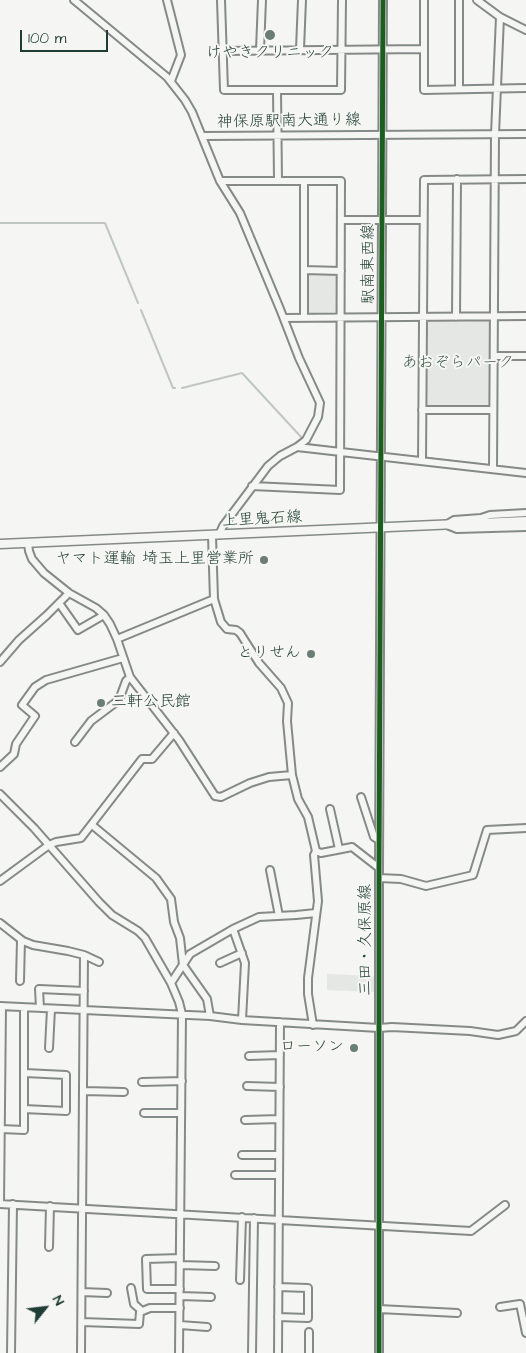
<!DOCTYPE html>
<html>
<head>
<meta charset="utf-8">
<style>
  body { margin:0 }
  #map { position:relative; width:526px; height:1353px; overflow:hidden; background:#f5f5f3; font-family:"Architects Daughter",sans-serif }
  canvas { display:block }
  .north { position:absolute; left:20px; top:1283px; width:50px; height:50px; -webkit-text-stroke:4px #f6f6f2; paint-order:stroke; rotate:61deg; font-size:14px; font-weight:700; line-height:20px; text-align:center; color:#1f3d34 }
  .north::after { content:''; display:block; margin:auto; width:18px; height:22px; background:#1f3d34; clip-path:polygon(50% 0,100% 100%,50% 72%,0 100%) }
  .scale { position:absolute; left:20px; top:30px; width:88px; height:22px; box-sizing:border-box; border:2px solid #1f3d34; border-top:0; padding-left:6px; font-size:15px; line-height:18px; white-space:nowrap; color:#1f3d34; -webkit-text-stroke:4px #f6f6f2; paint-order:stroke }
</style>
</head>
<body>
<div id="map">
<canvas width="526" height="1353"></canvas>
<div class="north">N</div>
<div class="scale">100 m</div>
</div>
<script>
const ctx = document.querySelector('canvas').getContext('2d');
ctx.lineJoin = 'round';
function fill(path, color) { ctx.fillStyle = color; ctx.fill(path, 'evenodd'); }
const toPath = rows => new Path2D(rows.map(r => 'M' + r).join(''));
function strokePath(path, color, width, dash) { ctx.strokeStyle = color; ctx.lineWidth = width; ctx.lineCap = dash ? 'butt' : 'round'; ctx.setLineDash(dash || []); ctx.stroke(path); }
function label(font, color, halo, rows, align = 'center') {
  ctx.font = font + ' "Architects Daughter","Klee One",sans-serif'; ctx.lineWidth = 4; ctx.setLineDash([]); ctx.textBaseline = 'middle'; ctx.strokeStyle = halo; ctx.fillStyle = color; for (const [text, x, y, turn = 0] of rows) {
    ctx.save(); ctx.translate(x, y); ctx.rotate((+turn || 0) * Math.PI / 180); ctx.textAlign = isNaN(turn) ? turn : align; if (halo) ctx.strokeText(text, 0, 0); ctx.fillText(text, 0, 0); ctx.restore();
  }
}
fill(toPath([
  [309,273,337,273,339,275,339,313,337,315,308,316,306,314,307,275],
  [489,320,491,322,491,405,489,407,427,407,425,405,426,323,428,321],
  [327,974,374,976,374,992,327,990]
]), '#e4e7e3');
strokePath(toPath([
  [0,223,105,223,138,303],
  [141,310,173,388,175,388],
  [182,388,242,373,302,438],
  [308,444,336,448],
  [345,449,372,452],
  [391,454,417,457],
  [427,458,488,465],
  [498,466,523,469]
]), '#c0c7c3', 2);
const minor = toPath([
  [74,0,167,77,185,100,192,112,220,181,240,213,280,309,299,358,320,403,318,417,306,440,297,447,280,456,268,466,223,526,219,535],
  [167,0,181,55,171,81],
  [221,0,224,90,341,90,342,0],
  [424,0,424,90,526,88],
  [477,0,500,17,526,30],
  [300,49,302,0],
  [260,50,262,0],
  [222,51,424,49],
  [459,89,459,0],
  [277,90,278,181],
  [202,136,526,134],
  [220,181,341,181,340,490,252,486],
  [341,220,423,220],
  [304,270,341,271],
  [456,317,457,179],
  [284,318,526,316],
  [304,318,304,181],
  [494,356,526,356],
  [422,410,493,410],
  [297,447,526,473],
  [422,461,424,180,526,179],
  [493,469,495,134,500,17],
  [449,523,454,520,481,518,490,515,526,513],
  [447,525,457,529,526,527],
  [212,536,214,599,221,622,227,629,236,630,240,633,259,663,281,688,288,703,287,721,292,775,298,799,308,817,316,851,314,855,318,901,308,978,308,994,313,1025],
  [28,543,29,551,32,559,44,573,69,593,96,608,104,615,110,624,117,639,130,677,179,740,215,796,221,797,250,783,269,777,292,775],
  [59,603,78,630,104,615],
  [117,639,214,599],
  [0,662,19,640,47,615,69,593],
  [75,742,91,721,119,700,126,681,130,677],
  [0,767,14,754,16,744,35,716,22,705,35,687,46,680,123,658],
  [0,794,34,828,99,902,112,915,138,931,145,938,171,983,179,1002,182,1014,179,1353],
  [361,797,374,837,379,840],
  [330,809,339,849],
  [92,825,156,878,171,899,174,922,180,938,183,965,207,999,210,1016],
  [316,851,321,853,352,847,379,868],
  [270,870,279,916],
  [379,878,401,879,426,886,473,875,487,830,526,828],
  [0,881,49,845,56,842,81,838,142,759,152,759,174,733],
  [0,923,23,941,33,945,68,951,84,955,99,962],
  [233,929,245,963,242,1020],
  [220,963,242,953],
  [20,981,21,940],
  [171,983,190,954,233,929,259,917,296,915,316,913],
  [0,1006,210,1016,242,1020,379,1028,392,1027,470,1031,498,1035,516,1031,526,1021],
  [40,1008,39,989,84,991],
  [49,1048,51,1009],
  [249,1056,280,1055],
  [142,1082,182,1081],
  [247,1086,280,1087],
  [84,1091,124,1092],
  [24,1109,66,1111,66,1075,25,1073],
  [144,1113,181,1113],
  [245,1120,279,1119],
  [1,1129,24,1130,24,1008],
  [242,1155,279,1155],
  [235,1175,278,1175],
  [0,1204,471,1231,505,1205],
  [0,1204,2,1006],
  [49,1247,50,1206],
  [180,1265,215,1266],
  [240,1280,242,1217],
  [131,1288,134,1304,142,1311],
  [180,1289,147,1289,146,1259,180,1258],
  [82,1292,107,1293],
  [180,1296,211,1297],
  [500,1307,520,1304,526,1333],
  [379,1309,457,1313],
  [278,1317,308,1318,308,1288,278,1287],
  [82,1322,139,1324,140,1312,150,1308,180,1308],
  [180,1325,207,1327],
  [11,1353,13,1204],
  [81,1353,84,955],
  [252,1353,254,1218],
  [278,1353,280,1022],
  [309,1353,309,1332],
  [379,1353,379,868,383,0]
]);
const major = toPath([
  [0,544,526,521]
]);
strokePath(minor, '#858a88', 10);
strokePath(major, '#858a88', 11);
strokePath(minor, '#f5f5f3', 6);
strokePath(major, '#f5f5f3', 8);
strokePath(toPath([
  [379,1353,379,868,383,0]
]), '#1b5e20', 5);
for (const [x, y, r, color] of [
  [270,35,6,"#6a7d77"],
  [264,560,5,"#6a7d77"],
  [311,654,5,"#6a7d77"],
  [101,703,5,"#6a7d77"],
  [354,1048,5,"#6a7d77"]
]) { const dot = new Path2D(); dot.arc(x, y, r, 0, 2 * Math.PI); ctx.fillStyle = color; ctx.fill(dot); strokePath(dot, '#f6f6f2', 2); }
label('16px', '#1f3d34', '#f6f6f2', [
  ["けやきクリニック",270,54,"center"],
  ["ヤマト運輸 埼玉上里営業所",254,560],
  ["とりせん",301,654],
  ["三軒公民館",111,703,"left"],
  ["ローソン",344,1048]
], 'right');
label('16px', '#1f3d34', '#f6f6f2', [
  ["神保原駅南大通り線",289,122,-1],
  ["駅南東西線",370,264,-90],
  ["上里鬼石線",262,520,-3],
  ["三田・久保原線",367,940,-90]
]);
label('16px', '#445d54', '#f6f6f2', [
  ["あおぞらパーク",458,364]
]);
</script>
</body>
</html>
